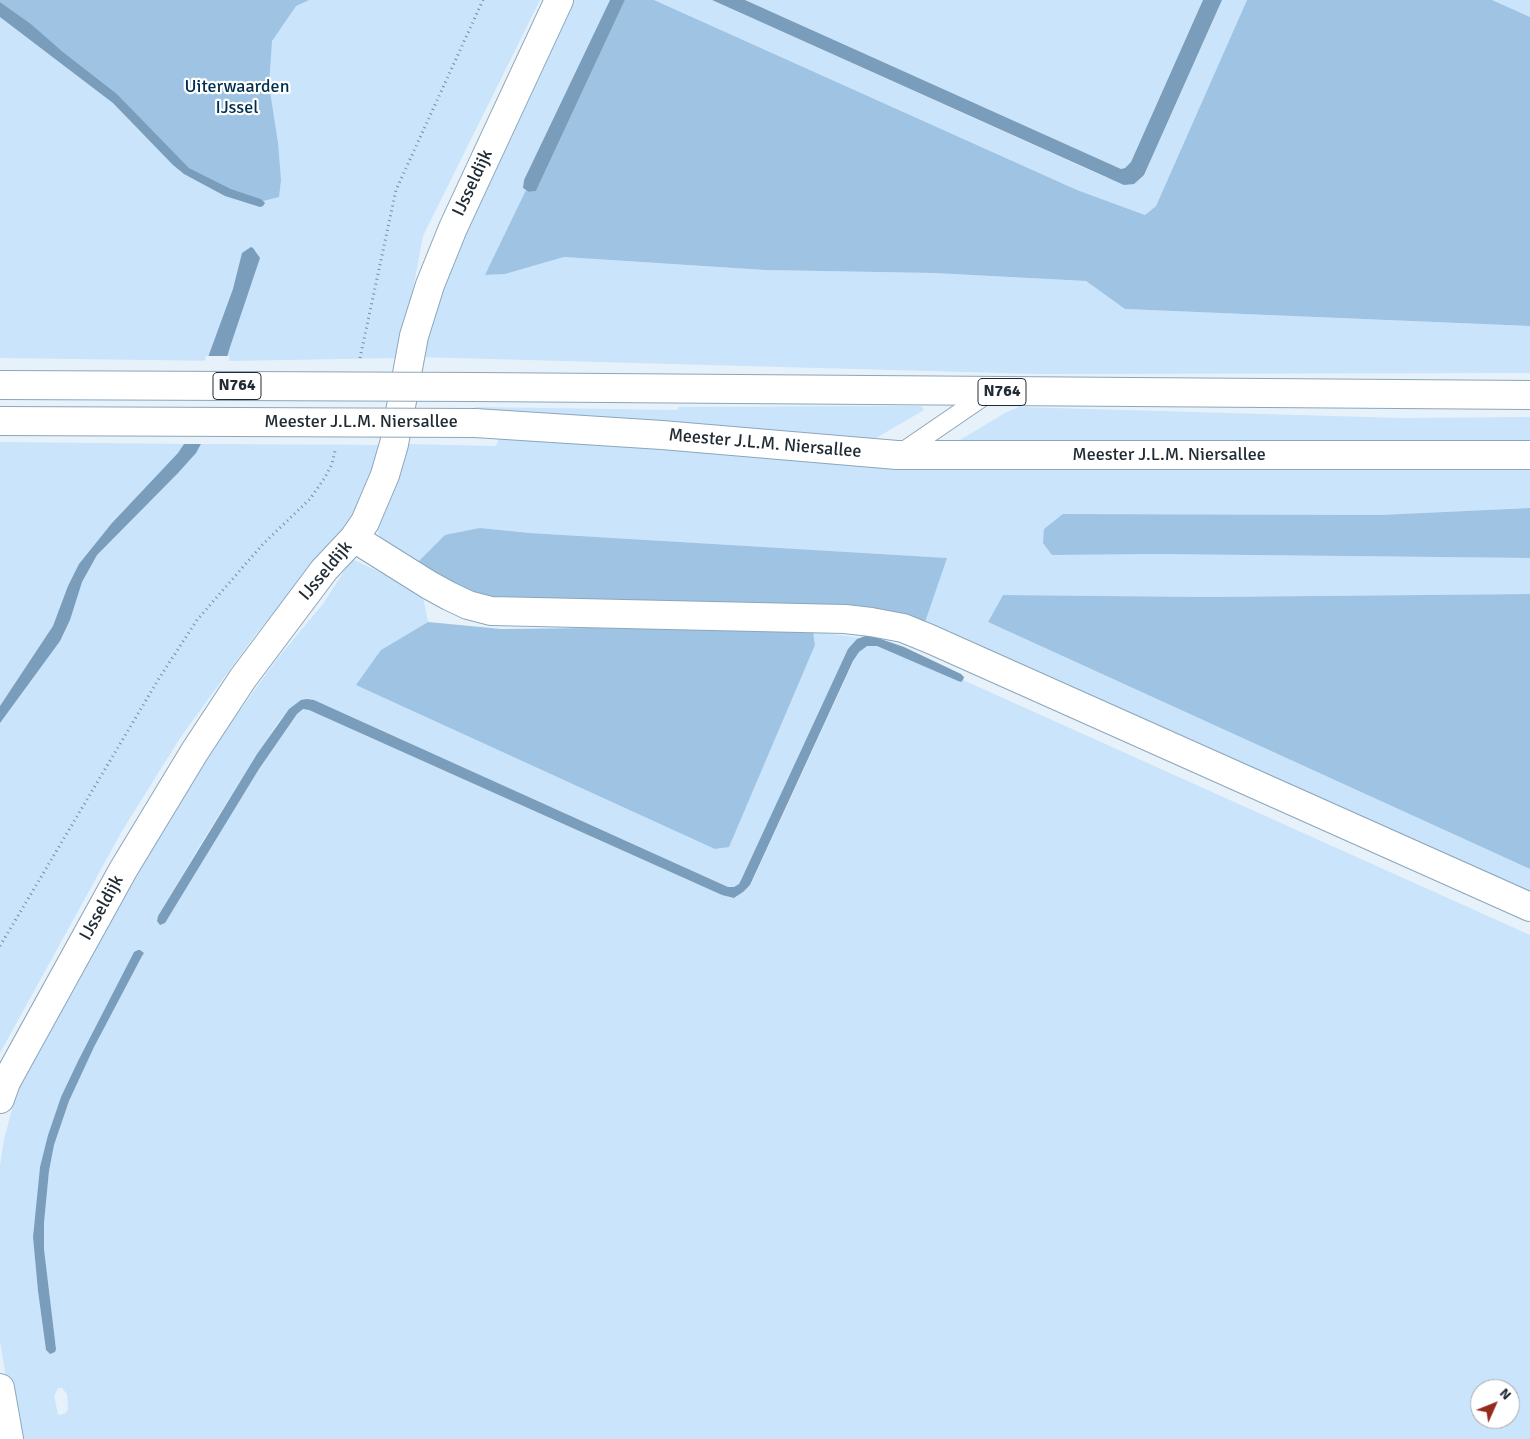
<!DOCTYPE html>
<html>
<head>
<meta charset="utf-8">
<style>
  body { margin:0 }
  #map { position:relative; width:1530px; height:1439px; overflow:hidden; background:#e6f1fa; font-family:Signika,sans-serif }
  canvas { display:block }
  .north { position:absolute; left:1470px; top:1379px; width:50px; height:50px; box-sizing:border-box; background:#fff; border:1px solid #a6aaad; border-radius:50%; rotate:46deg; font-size:14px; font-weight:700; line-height:20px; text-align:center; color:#212b33 }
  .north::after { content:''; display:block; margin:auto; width:18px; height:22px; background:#952b1d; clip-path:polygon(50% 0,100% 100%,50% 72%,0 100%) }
</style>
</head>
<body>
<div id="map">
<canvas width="1530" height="1439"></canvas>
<div class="north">N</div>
</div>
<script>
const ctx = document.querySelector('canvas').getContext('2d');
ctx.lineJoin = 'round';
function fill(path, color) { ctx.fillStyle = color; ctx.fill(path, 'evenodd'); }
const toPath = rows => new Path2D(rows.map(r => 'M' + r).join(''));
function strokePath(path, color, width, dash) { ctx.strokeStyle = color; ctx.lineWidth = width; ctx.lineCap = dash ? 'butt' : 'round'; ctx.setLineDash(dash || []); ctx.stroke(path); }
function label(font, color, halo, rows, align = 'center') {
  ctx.font = font + ' Signika,sans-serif'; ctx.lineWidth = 4.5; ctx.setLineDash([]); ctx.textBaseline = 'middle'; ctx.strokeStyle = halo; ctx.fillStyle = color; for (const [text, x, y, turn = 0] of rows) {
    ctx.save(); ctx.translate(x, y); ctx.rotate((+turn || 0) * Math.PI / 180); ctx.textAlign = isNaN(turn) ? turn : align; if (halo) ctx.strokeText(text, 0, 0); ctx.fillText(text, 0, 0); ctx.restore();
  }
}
fill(toPath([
  [0,0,540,0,423,236,400,358,226,361,0,358],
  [570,0,610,0,524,180,523,188,526,190,486,275,505,274,564,257,765,270,934,273,1086,281,1125,309,1530,326,1530,373,1038,374,418,357,433,296],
  [654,0,712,0,1107,178,1144,175,1222,0,1247,0,1156,206,1145,215,1077,190],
  [745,0,1203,0,1131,162,1125,168,1121,169],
  [1492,0,1530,0,1530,17],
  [921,406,924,410,871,441,475,414,475,407,677,410,679,407],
  [1019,407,1402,418,1530,417,1530,447,955,443,1005,413],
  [500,437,946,470,1530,469,1530,508,1380,515,1063,514,1052,555,1158,554,1530,558,1530,594,1207,597,1003,595,988,622,1530,869,1530,898,923,628,946,558,530,533,480,528,415,565,383,543,375,526,404,444,496,446],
  [0,442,184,444,181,449,198,449,201,444,386,445,356,521,297,584,252,639,180,738,122,831,0,1053],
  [352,559,422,592,428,622,381,650,715,849,729,846,815,645,813,631,860,638,857,639,742,878,739,884,734,887,728,887,314,700,289,709,277,724,257,754,205,837,158,916,157,921,165,923,259,769,297,714,303,709,309,710,722,895,735,898,743,892,751,884,856,656,863,648,867,646,877,646,958,681,961,682,963,680,1530,935,1530,1439,16,1439,0,1341,0,1165,4,1140,17,1090,150,847,207,756,277,659,323,604],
  [138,950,69,1101,54,1145,49,1171,44,1223,44,1249,56,1349,48,1353,46,1350,38,1291,33,1237,40,1167,48,1135,61,1097,78,1061,134,952],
  [58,1388,62,1388,67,1394,68,1409,66,1413,60,1415,58,1414,54,1396],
  [1480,1389,1510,1389,1510,1419,1480,1419]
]), '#c9e4fb');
fill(toPath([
  [0,0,309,0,296,6,272,41,269,85,278,143,281,180,279,197,263,201,261,199,231,189,189,168,117,94,63,52,31,24,0,2],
  [625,0,654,0,1077,190,1145,215,1156,206,1247,0,1492,0,1530,17,1530,326,1125,309,1086,281,934,273,765,270,564,257,505,274,485,275,526,190,529,192,536,191],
  [1530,508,1530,558,1158,554,1052,555,1043,543,1044,529,1063,514,1380,515],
  [480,528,530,533,947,558,923,628,490,602,415,565,445,535],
  [1530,594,1530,869,988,622,1003,595,1207,597],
  [428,622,501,629,591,628,813,631,815,645,729,847,715,849,356,685,381,650]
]), '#9ec3e3');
fill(toPath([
  [610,0,625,0,536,191,529,192,523,188,524,180],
  [712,0,745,0,1121,169,1125,168,1131,162,1203,0,1222,0,1144,175,1134,184,1124,185],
  [0,2,31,24,63,52,117,94,189,168,231,189,261,199,265,203,263,206,260,207,225,196,184,174,173,165,113,103,0,17],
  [251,247,253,248,260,258,230,347,202,442,196,453,178,473,97,555,82,582,70,620,60,641,0,723,0,706,53,626,68,586,79,564,112,523,178,453,188,438,207,360,233,289,242,253],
  [865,636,872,636,904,647,961,674,964,677,963,680,961,682,958,681,877,646,867,646,859,652,853,661,750,885,743,892,734,898,722,895,309,710,303,709,297,714,259,769,165,923,160,925,157,921,158,916,257,754,289,709,301,700,307,699,314,700,728,887,734,887,739,884,742,878,848,649,857,639],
  [138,950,140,950,144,953,142,956,94,1047,69,1101,54,1145,49,1171,44,1223,44,1249,56,1349,55,1352,50,1354,46,1350,38,1291,33,1237,40,1167,48,1135,61,1097,78,1061,134,952]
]), '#799dbb');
fill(toPath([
  [206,356,230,356,204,443,203,444,181,444,186,437]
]), '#e6f1fa');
const lane = toPath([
  [898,455,990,392]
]);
const street = toPath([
  [475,423,662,435,897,455,1530,455],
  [354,538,429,585,449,596,468,605,491,611,845,619,871,622,903,628,930,639,1530,907],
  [0,1099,6,1082,123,870,195,751,243,678,324,570,354,538,365,522,385,475,394,444,414,336,430,285,453,228,559,0],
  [0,1388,9,1439]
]);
const primary = toPath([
  [475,387,1530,395]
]);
strokePath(lane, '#8ca6bb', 20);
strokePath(street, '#8ca6bb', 30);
strokePath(primary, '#8ca6bb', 30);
strokePath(toPath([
  [360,358,396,190,483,0],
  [0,946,158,680,197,620,263,544,310,499,324,479,332,464,335,451]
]), '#808a93', 3, [1, 4]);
strokePath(lane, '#fff', 18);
strokePath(street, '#fff', 28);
strokePath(primary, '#fff', 28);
const streetBridge = toPath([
  [0,421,475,423]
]);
const primaryBridge = toPath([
  [0,385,475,387]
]);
strokePath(streetBridge, '#8ca6bb', 30, []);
strokePath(primaryBridge, '#8ca6bb', 30, []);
strokePath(streetBridge, '#fff', 28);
strokePath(primaryBridge, '#fff', 28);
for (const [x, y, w] of [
  [237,386,48],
  [1002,392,48]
]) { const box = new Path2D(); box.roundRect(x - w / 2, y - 13.5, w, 27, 4); ctx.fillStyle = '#fff'; ctx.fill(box); strokePath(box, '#212b33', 1); }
label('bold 16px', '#212b33', null, [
  ["N764",237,386],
  ["N764",1002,392]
]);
label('18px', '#012f4e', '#fff', [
  ["Uiterwaarden",237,87],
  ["IJssel",237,108]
]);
label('18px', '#212b33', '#fff', [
  ["IJsseldijk",473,183,-65],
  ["Meester J.L.M. Niersallee",361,422],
  ["Meester J.L.M. Niersallee",765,444,5],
  ["Meester J.L.M. Niersallee",1169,455],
  ["IJsseldijk",326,571,-50],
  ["IJsseldijk",102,908,-61]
]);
</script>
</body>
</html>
